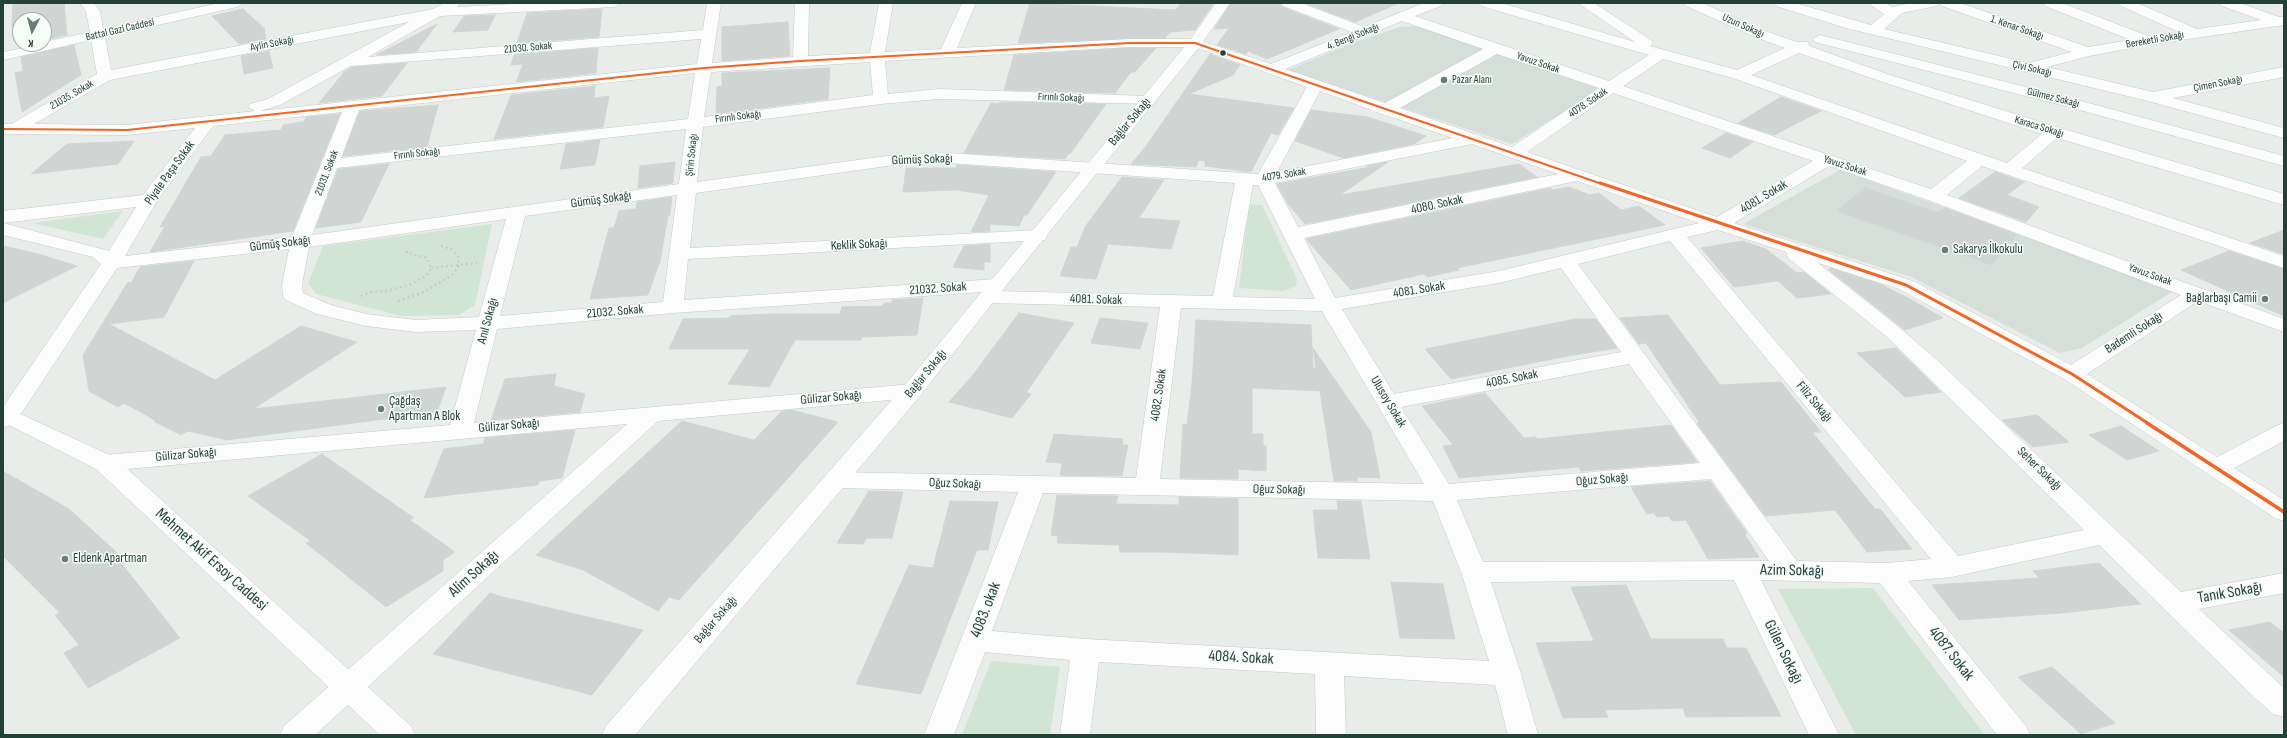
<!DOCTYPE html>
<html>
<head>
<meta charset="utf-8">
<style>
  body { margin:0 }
  #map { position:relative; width:2287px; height:738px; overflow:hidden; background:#e8edea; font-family:"Sofia Sans Condensed",sans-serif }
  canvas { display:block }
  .frame { position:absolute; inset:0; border:4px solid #244137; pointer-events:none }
  .north { position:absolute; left:12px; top:12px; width:40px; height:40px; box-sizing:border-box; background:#f7fbf8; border:1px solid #a3b1ab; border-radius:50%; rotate:186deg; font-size:11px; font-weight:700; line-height:16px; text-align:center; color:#244137 }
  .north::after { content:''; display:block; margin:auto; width:14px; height:18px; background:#697d76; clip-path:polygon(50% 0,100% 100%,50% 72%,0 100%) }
</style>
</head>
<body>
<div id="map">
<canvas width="2287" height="738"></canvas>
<div class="frame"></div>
<div class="north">K</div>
</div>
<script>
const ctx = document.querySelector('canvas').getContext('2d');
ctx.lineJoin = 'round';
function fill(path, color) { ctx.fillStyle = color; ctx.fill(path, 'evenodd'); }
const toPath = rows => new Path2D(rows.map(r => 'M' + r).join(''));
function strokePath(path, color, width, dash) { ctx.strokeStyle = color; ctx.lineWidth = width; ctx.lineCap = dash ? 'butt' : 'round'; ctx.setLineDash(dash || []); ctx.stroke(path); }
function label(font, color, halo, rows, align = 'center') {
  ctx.font = font + ' "Sofia Sans Condensed",sans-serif'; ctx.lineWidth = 3; ctx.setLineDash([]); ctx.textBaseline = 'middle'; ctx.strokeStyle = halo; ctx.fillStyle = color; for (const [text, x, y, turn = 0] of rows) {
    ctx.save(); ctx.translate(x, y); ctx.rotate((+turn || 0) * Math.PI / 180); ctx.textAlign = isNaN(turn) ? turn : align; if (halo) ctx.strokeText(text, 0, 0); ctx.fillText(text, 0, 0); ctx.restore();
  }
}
fill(toPath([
  [1418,26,1600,89,1512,144,1288,70,1358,41,1400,27],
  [1840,170,2175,290,2082,348,2060,353,1911,277,1743,224]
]), '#d6deda');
fill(toPath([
  [1249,204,1262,205,1297,279,1296,286,1284,291,1239,288],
  [123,211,103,239,32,223],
  [492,224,475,305,459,315,401,316,316,294,308,283,323,246],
  [1873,588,1985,735,1856,735,1778,589],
  [991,661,1060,667,1050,735,962,735]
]), '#d1e5d6');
const building = toPath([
  [13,3,64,3,67,35,44,40,44,20,20,20,20,44,36,44,19,47,12,26,13,3],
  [1030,3,1176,10,1181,3,1214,3,1195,30,1170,32,1165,38,1018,43,1030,3],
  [1231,3,1280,3,1282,7,1339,29,1267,59,1248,51,1246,54,1217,45,1229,28,1214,29,1231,3],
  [1305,3,1399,3,1355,22,1305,3],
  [243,9,264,28,266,39,239,44,212,16,243,9],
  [602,9,599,37,517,43,527,13,602,9],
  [495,15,488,30,453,32,464,16,495,15],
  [788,22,790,56,722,61,722,27,788,22],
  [437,24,416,52,376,55,437,24],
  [74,45,81,75,22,112,15,73,23,71,21,57,74,45],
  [598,48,596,73,516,82,523,64,511,65,514,55,598,48],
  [1130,48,1156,48,1135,72,1131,72,1115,93,1004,90,1014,55,1130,48],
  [269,51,273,68,244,74,241,56,269,51],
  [1210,54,1240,65,1233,75,1189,94,1294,108,1278,135,1271,133,1251,172,1205,166,1205,161,1199,160,1196,167,1131,164,1144,149,1210,54],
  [407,63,382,96,319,103,345,71,352,67,407,63],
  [830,68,828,99,716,114,717,87,722,86,722,73,830,68],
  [595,86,594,98,609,96,603,127,494,139,511,95,595,86],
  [1781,97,1821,111,1774,135,1738,123,1781,97],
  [1000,102,1106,104,1070,154,1068,154,1065,159,964,153,991,103,999,104,1000,102],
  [438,105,427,147,343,156,360,111,438,105],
  [1311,110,1368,117,1426,136,1414,144,1343,158,1295,141,1311,110],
  [340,114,293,231,150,252,165,226,160,227,201,157,211,156,225,135,281,130,283,125,303,122,307,117,340,114],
  [1726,133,1753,142,1730,158,1702,148,1726,133],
  [600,140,595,165,560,169,566,144,600,140],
  [134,141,118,164,31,174,67,144,134,141],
  [675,162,673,183,638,188,640,166,675,162],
  [1388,162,1340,195,1519,164,1537,177,1305,224,1288,204,1277,184,1371,167,1367,166,1388,162],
  [389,164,361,222,316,228,338,169,389,164],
  [957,165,1056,172,1027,215,1024,215,1019,226,990,224,990,231,971,232,989,195,956,190,903,192,906,168,956,168,957,165],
  [1995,172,2024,182,2007,195,2039,207,2026,222,1959,198,1995,172],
  [1122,177,1164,180,1139,218,1180,221,1171,249,1108,244,1096,279,1060,276,1071,247,1077,247,1085,227,1122,177],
  [1569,187,1590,195,1599,193,1621,210,1639,206,1665,225,1457,268,1459,270,1427,277,1424,274,1351,290,1306,239,1551,188,1553,190,1569,187],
  [1865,188,1938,213,1945,208,2016,235,1992,265,1837,211,1865,188],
  [672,197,670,216,668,216,660,261,648,295,590,299,609,228,614,228,619,211,636,209,637,202,672,197],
  [2284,230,2284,254,2250,243,2284,230],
  [1742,241,1766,249,1797,273,1804,272,1831,294,1797,298,1778,281,1734,287,1701,248,1742,241],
  [990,244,990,262,984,262,984,270,953,267,964,246,990,244],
  [3,246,38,254,77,266,3,303,3,246],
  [2229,251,2284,269,2284,316,2181,270,2229,251],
  [194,261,164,317,109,324,215,380,301,326,357,342,253,409,446,387,437,412,227,440,188,431,181,435,155,422,155,420,124,403,118,407,89,391,83,355,128,282,131,283,140,267,194,261],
  [1830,268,1880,284,1912,300,1943,318,1905,330,1829,270,1830,268],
  [923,298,917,335,862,337,861,340,795,340,769,387,728,384,750,349,669,349,683,319,729,318,730,316,768,314,840,314,842,307,883,306,884,303,892,303,892,300,923,298],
  [1019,313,1074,323,1026,393,1031,394,1012,418,949,402,973,375,1019,313],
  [1668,315,1720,385,1781,382,1821,432,1812,432,1875,509,1880,509,1912,549,1867,552,1835,510,1765,516,1697,423,1699,422,1646,343,1639,344,1620,318,1668,315],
  [1100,318,1148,323,1140,349,1091,343,1100,318],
  [1575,319,1596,319,1617,348,1573,355,1451,379,1425,349,1575,319],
  [1196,320,1311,325,1313,368,1316,368,1313,348,1371,432,1380,478,1357,477,1358,481,1334,481,1320,391,1252,388,1252,434,1263,434,1263,446,1266,446,1266,471,1238,469,1238,479,1180,478,1183,424,1187,425,1192,384,1196,320],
  [1896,348,1921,372,1941,392,1905,397,1857,353,1896,348],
  [556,374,554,386,585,394,580,412,491,420,505,379,556,374],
  [1485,393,1524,438,1536,437,1537,439,1671,425,1697,462,1581,471,1579,467,1459,478,1443,446,1453,445,1422,406,1485,393],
  [791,410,838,422,679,600,669,597,658,611,583,570,536,555,682,421,754,440,782,411,791,410],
  [2037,415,2069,442,2033,447,2002,420,2037,415],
  [2121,426,2159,451,2127,460,2089,435,2121,426],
  [575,430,562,478,539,481,538,485,424,498,444,449,483,444,485,438,575,430],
  [1054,434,1123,439,1122,445,1128,445,1122,476,1060,475,1062,463,1046,462,1054,434],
  [322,454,414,518,410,520,455,552,443,560,443,571,386,607,306,543,311,541,248,496,322,454],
  [3,471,69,509,126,561,122,564,180,638,88,688,64,653,79,645,55,615,60,613,3,556,3,471],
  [1710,481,1747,533,1745,535,1759,557,1708,559,1686,520,1672,521,1669,516,1657,517,1654,513,1647,514,1631,487,1710,481],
  [869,491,903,492,892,538,867,538,863,544,837,543,869,491],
  [1057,495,1118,496,1116,504,1179,505,1179,497,1238,499,1238,555,1164,552,1120,552,1119,545,1057,543,1058,536,1051,535,1057,495],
  [950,501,998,502,988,550,977,550,921,694,856,684,909,565,933,568,950,501],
  [1337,501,1361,501,1370,559,1318,558,1313,510,1338,510,1337,501],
  [2099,563,2141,604,2062,613,1959,620,1932,585,2040,578,2033,571,2099,563],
  [1391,582,1443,584,1455,639,1400,638,1391,582],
  [1626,585,1651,639,1723,639,1727,648,1746,648,1781,716,1686,717,1683,708,1605,710,1608,717,1563,718,1536,643,1594,641,1571,587,1626,585],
  [490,593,499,596,643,630,592,695,433,654,490,593],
  [2270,622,2284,633,2284,677,2229,630,2270,622],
  [2052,667,2115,723,2081,734,2018,677,2052,667]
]);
fill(building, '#d0d5d3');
strokePath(building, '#d0d6d3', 1);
const street = toPath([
  [80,3,94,3,100,11,103,29,219,3,244,3,237,7,105,37,111,70,433,9,444,3,461,3,457,7,534,3,621,3,614,7,440,16,368,57,703,30,707,3,721,3,712,63,793,57,795,3,809,3,808,56,870,53,879,3,893,3,885,52,941,49,962,3,976,3,957,48,1130,39,1195,39,1271,64,1352,32,1283,6,1281,3,1301,3,1364,27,1424,3,1443,3,1441,6,1415,16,1609,81,1649,55,1481,6,1479,3,1501,3,1635,42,1578,3,1594,3,1651,40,1653,43,1650,46,1737,70,1785,48,1755,37,1686,6,1684,3,1702,3,1765,31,1797,42,1808,42,1809,46,1890,75,2060,128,2284,194,2284,205,2057,138,2022,168,2284,256,2284,268,1982,166,1947,195,2284,319,2284,332,2198,301,2087,374,2217,457,2276,426,2284,423,2284,441,2234,468,2284,500,2284,521,2275,518,2064,379,1899,289,1818,263,1900,328,1938,361,2181,592,2284,573,2284,593,2199,609,2284,688,2284,717,2273,714,2255,698,2099,545,1952,577,1908,581,2026,726,2030,735,1997,735,1880,583,1761,580,1839,735,1809,735,1734,580,1491,582,1521,674,1538,735,1508,735,1495,685,1344,676,1346,735,1316,735,1315,674,1099,662,1090,735,1060,735,1070,660,985,652,954,735,924,735,1018,492,837,488,828,486,825,480,828,474,837,472,1136,478,1160,307,987,303,980,301,977,297,983,292,673,313,497,329,474,423,912,384,920,386,923,391,920,396,912,398,658,421,315,735,280,735,284,726,627,424,105,471,96,469,93,463,96,457,105,455,450,425,476,330,416,332,366,326,317,314,286,300,283,296,282,285,289,249,117,268,17,420,11,425,3,427,3,407,101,264,93,257,3,235,3,223,109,251,136,207,3,223,3,211,143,195,195,128,127,135,3,134,3,124,11,124,97,74,91,40,3,60,3,52,44,44,44,42,90,32,86,11,80,3],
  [1402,21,1483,49,1385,103,1285,69,1402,21],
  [409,22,268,99,250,104,248,107,255,111,127,125,34,124,110,80,409,22],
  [701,39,697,64,260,111,280,105,351,66,701,39],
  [1130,47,1194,47,1307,87,1258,174,948,153,894,155,697,182,703,127,881,104,939,99,1154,104,1156,101,1154,98,1148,96,939,89,888,94,885,61,1130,47],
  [1799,53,1880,81,2042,134,2007,163,1751,75,1799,53],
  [1497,54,1599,88,1512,147,1400,108,1497,54],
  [1663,59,1733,78,1967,161,1931,189,1623,86,1663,59],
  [870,62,873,95,704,117,711,72,870,62],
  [695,73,688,119,341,158,359,110,695,73],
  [1320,91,1379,113,1453,138,1277,172,1320,91],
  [1613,93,1813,161,1717,217,1527,152,1613,93],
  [342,112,292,237,125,256,157,201,213,126,342,112],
  [686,129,679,184,312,235,337,168,686,129],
  [1472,144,1558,174,1298,227,1275,183,1472,144],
  [948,163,1235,183,1213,296,995,291,1003,289,1006,285,1003,281,996,279,684,300,688,259,1045,240,1047,236,1045,232,1038,230,690,248,696,193,894,165,948,163],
  [1829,166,1928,200,2181,295,2071,365,1913,281,1734,223,1829,166],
  [1577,181,1699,223,1499,271,1335,298,1304,238,1577,181],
  [1253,185,1258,185,1315,299,1233,297,1253,185],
  [677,195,663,302,500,316,525,216,677,195],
  [506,219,479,317,416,320,366,314,331,305,303,293,302,285,309,247,506,219],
  [1718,230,1786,252,1788,258,1886,336,1922,371,2084,530,1958,556,1687,237,1718,230],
  [1670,241,1931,559,1887,563,1797,561,1578,264,1670,241],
  [1561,268,1621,352,1394,394,1342,309,1499,283,1561,268],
  [1181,308,1322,311,1424,484,1160,479,1181,308],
  [1629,364,1700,463,1449,484,1401,407,1629,364],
  [1711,479,1769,561,1483,562,1457,500,1711,479],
  [1043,493,1433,501,1461,572,1489,661,1086,639,992,631,1043,493],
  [1774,3,1795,3,1871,25,1884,14,1868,3,1885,3,1892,7,1911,3,1939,3,1937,6,1902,13,1884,29,2029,63,2072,52,1942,6,1940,3,1960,3,2088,47,2131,40,2045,6,2043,3,2062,3,2148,36,2179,32,2121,6,2119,3,2137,3,2197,29,2261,20,2222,6,2220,3,2240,3,2279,17,2284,17,2284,25,2147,45,2089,56,2047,67,2153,92,2284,67,2284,77,2173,98,2284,128,2284,138,2148,101,1846,28,1776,6,1774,3],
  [1820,35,2081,101,2284,156,2284,166,2069,107,1815,42,1813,39,1820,35]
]);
const secondary = toPath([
  [1216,3,1230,3,1200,46,1008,283,920,396,635,735,602,735,606,726,904,386,1190,40,1216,3],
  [3,406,114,457,411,726,415,735,380,735,96,469,3,422,3,406]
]);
strokePath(street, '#c5cac7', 1);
strokePath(secondary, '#c3cac7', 1);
strokePath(toPath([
  [431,268,477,263],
  [361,296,371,292,386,291,410,285,427,275,431,268,427,258,407,253,406,249],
  [398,301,422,293,452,275,459,265,458,256,451,249,438,245]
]), '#c7cecb', 2.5, [2, 3]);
fill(street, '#fcfcfc');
fill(secondary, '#fcfcfc');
strokePath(toPath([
  [3,129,127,130,704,68,800,61,1130,43,1195,43,1602,184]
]), '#f26522', 2);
strokePath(toPath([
  [1600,183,1906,285,2072,374,2149,424]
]), '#f26522', 3);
strokePath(toPath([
  [2147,423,2284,512]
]), '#f26522', 3.5);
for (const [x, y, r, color] of [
  [1223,53,3.5,"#244137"],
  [1444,80,4,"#697d76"],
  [1945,250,4,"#697d76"],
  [2265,299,4,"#697d76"],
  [381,409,4,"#697d76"],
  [65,559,4,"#697d76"]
]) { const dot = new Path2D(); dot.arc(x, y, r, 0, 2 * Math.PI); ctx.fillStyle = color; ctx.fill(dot); strokePath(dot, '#f7fbf8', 1.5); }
label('11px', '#244137', '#f7fbf8', [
  ["Uzun Sokağı",1743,26,24],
  ["1. Kenar Sokağı",2017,28,19],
  ["Battal Gazi Caddesi",120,30,-13],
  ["4. Bengi Sokağı",1353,37,-22],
  ["Bereketli Sokağı",2155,40,-10],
  ["Aylin Sokağı",272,44,-11],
  ["21030. Sokak",528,48,-5],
  ["Yavuz Sokak",1538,63,19],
  ["Çivi Sokağı",2032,69,13],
  ["Çimen Sokağı",2218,84,-11],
  ["21035. Sokak",72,95,-30],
  ["Fırınlı Sokağı",1061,98,2],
  ["Gülmez Sokağı",2053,98,14],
  ["4078. Sokak",1588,103,-34],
  ["Fırınlı Sokağı",738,117,-7],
  ["Karaca Sokağı",2039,127,17],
  ["Fırınlı Sokağı",417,154,-6],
  ["Şirin Sokağı",692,155,-84],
  ["Yavuz Sokak",1845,166,18],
  ["21031. Sokak",327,173,-69],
  ["4079. Sokak",1284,175,-9],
  ["Yavuz Sokak",2150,275,20]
]);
label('11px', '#244137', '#f7fbf8', [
  ["Pazar Alanı",1452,80]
], 'left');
label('13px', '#244137', '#f7fbf8', [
  ["Bağlar Sokağı",1130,122,-50],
  ["Gümüş Sokağı",922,160,-2],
  ["Piyale Paşa Sokak",170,173,-54],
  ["4081. Sokak",1764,197,-31],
  ["Gümüş Sokağı",601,200,-8],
  ["4080. Sokak",1437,205,-12],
  ["Gümüş Sokağı",280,244,-7],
  ["Keklik Sokağı",859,245,-3],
  ["21032. Sokak",938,289,-4],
  ["4081. Sokak",1419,290,-9],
  ["4081. Sokak",1096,300,2],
  ["21032. Sokak",615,312,-5],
  ["Anıl Sokağı",488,321,-75],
  ["Bademli Sokağı",2134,333,-33],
  ["Bağlar Sokağı",926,374,-51],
  ["4085. Sokak",1512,379,-11],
  ["4082. Sokak",1159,395,-82],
  ["Gülizar Sokağı",831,398,-5],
  ["Ulusoy Sokak",1388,402,59],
  ["Filiz Sokağı",1814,402,50],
  ["Gülizar Sokağı",509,426,-5],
  ["Gülizar Sokağı",186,455,-5],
  ["Seher Sokağı",2039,469,44],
  ["Oğuz Sokağı",1602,480,-5],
  ["Oğuz Sokağı",955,484,2],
  ["Oğuz Sokağı",1279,490,1],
  ["Bağlar Sokağı",716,620,-49]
]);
label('13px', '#244137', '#f7fbf8', [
  ["Sakarya İlkokulu",1953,250],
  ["Bağlarbaşı Camii",2257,299,"right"],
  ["Çağdaş",389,402],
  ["Apartman A Blok",389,417],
  ["Eldenk Apartman",73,559]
], 'left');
label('16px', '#244137', '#f7fbf8', [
  ["Mehmet Akif Ersoy Caddesi",211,560,42],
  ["Azim Sokağı",1792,571,1],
  ["Alim Sokağı",474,574,-42],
  ["Tanık Sokağı",2230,593,-10],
  ["4083. okak",986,610,-69],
  ["Gülen Sokağı",1783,652,64],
  ["4087. Sokak",1951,654,52],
  ["4084. Sokak",1241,658,3]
]);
</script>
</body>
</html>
